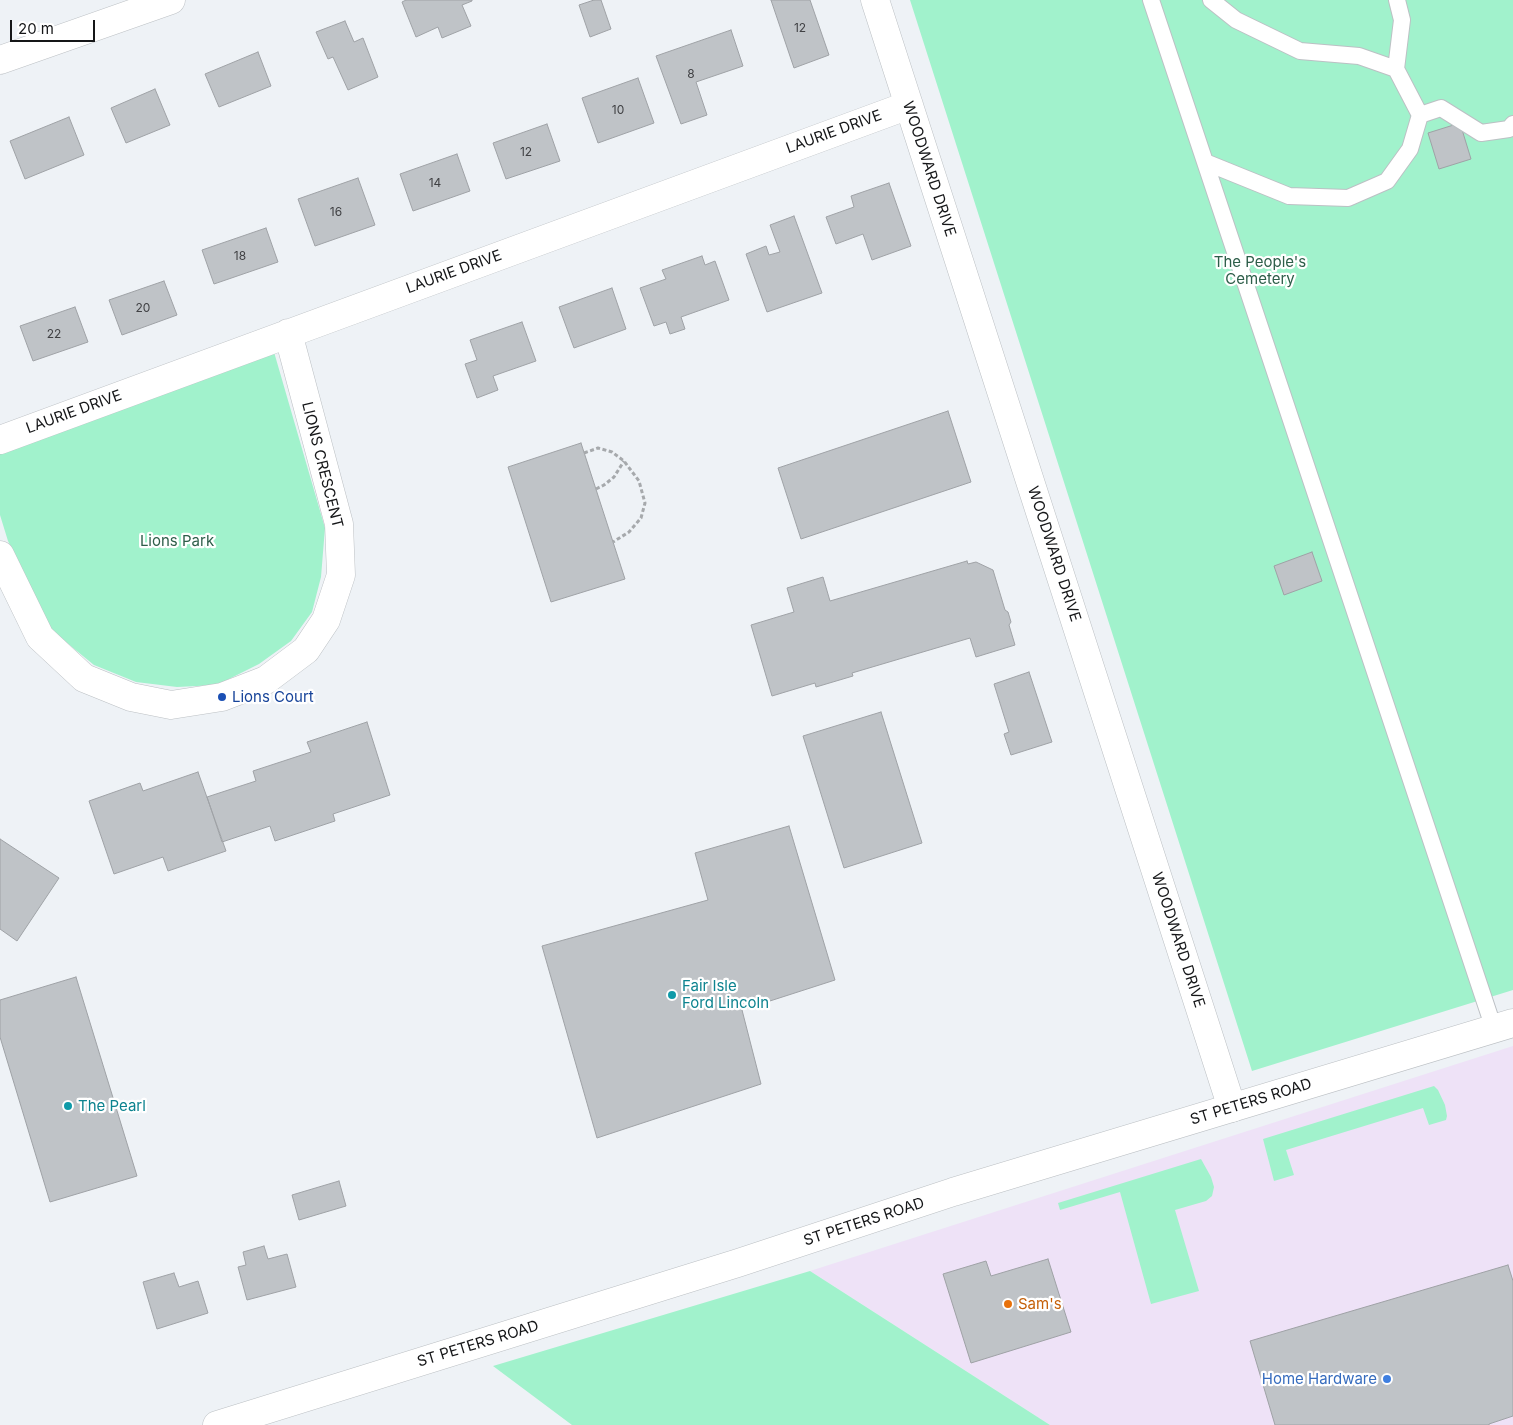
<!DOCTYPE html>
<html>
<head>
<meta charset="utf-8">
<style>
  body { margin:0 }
  #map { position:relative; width:1513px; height:1425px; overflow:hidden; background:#eef2f6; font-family:Inter,sans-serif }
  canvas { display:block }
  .scale { position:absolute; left:10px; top:20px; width:85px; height:22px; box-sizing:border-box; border:2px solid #151618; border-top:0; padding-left:6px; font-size:15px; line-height:18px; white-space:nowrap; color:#151618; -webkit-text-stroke:4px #fff; paint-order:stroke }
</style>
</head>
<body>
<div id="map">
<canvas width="1513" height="1425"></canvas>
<div class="scale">20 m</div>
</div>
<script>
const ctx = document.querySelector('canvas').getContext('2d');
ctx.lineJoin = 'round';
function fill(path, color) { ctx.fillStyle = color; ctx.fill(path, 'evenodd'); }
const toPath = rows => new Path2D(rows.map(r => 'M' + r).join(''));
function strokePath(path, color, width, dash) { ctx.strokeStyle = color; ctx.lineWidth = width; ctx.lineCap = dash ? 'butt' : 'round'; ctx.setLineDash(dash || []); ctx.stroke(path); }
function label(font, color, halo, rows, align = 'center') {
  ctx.font = font + ' Inter,sans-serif'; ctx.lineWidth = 4.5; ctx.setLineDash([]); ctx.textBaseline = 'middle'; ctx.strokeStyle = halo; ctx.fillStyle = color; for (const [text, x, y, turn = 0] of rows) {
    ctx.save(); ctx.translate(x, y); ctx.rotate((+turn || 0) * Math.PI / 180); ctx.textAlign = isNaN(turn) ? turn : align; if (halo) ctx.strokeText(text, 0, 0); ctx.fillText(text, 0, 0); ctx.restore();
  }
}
fill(toPath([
  [1513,1046,1513,1425,1050,1425,810,1271]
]), '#eee2f7');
fill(toPath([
  [910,0,1513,0,1513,990,1252,1071],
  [274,352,325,528,321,577,312,612,291,641,259,664,217,685,177,687,136,682,94,665,51,630,8,541,0,515,0,452],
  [1434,1086,1438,1090,1445,1105,1447,1116,1446,1120,1429,1125,1423,1108,1286,1150,1294,1175,1274,1181,1263,1139],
  [1201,1159,1211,1177,1214,1187,1212,1196,1206,1201,1175,1210,1199,1291,1151,1304,1120,1192,1060,1210,1058,1203],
  [810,1271,1050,1425,572,1425,493,1366]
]), '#a1f2cc');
const building = toPath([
  [406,0,472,0,472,1,462,5,471,26,442,38,438,27,416,37,402,2,406,0],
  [594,0,601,0,611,29,590,37,579,5,594,0],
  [771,0,810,0,829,55,794,68,771,0],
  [345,21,354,42,363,38,378,77,348,90,333,57,328,59,316,32,345,21],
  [731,30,743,66,696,82,707,115,681,124,656,56,731,30],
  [258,52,271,86,219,107,205,74,258,52],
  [638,78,654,123,598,143,582,98,638,78],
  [155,89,170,125,126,143,111,108,155,89],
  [69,117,84,155,25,179,10,141,69,117],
  [1460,123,1471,159,1439,169,1428,133,1460,123],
  [547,124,560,161,506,179,493,143,547,124],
  [457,154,470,191,413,211,400,174,457,154],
  [358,178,375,225,315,246,298,199,358,178],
  [889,183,911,246,872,260,863,234,836,244,826,217,854,207,851,196,889,183],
  [794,216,822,293,767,312,746,254,766,246,769,255,780,252,770,225,794,216],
  [266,228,278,262,214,284,202,250,266,228],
  [702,256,705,265,715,261,729,300,681,317,685,329,670,334,666,322,654,326,640,288,666,279,662,270,702,256],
  [164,281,177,315,122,335,109,300,164,281],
  [612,288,626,329,574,348,559,307,612,288],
  [75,307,88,342,33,361,20,326,75,307],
  [522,322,536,361,493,376,498,390,477,398,465,364,477,360,470,340,522,322],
  [948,411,971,482,801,539,778,468,948,411],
  [581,443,625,579,551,602,508,467,581,443],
  [1312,552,1322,581,1284,595,1274,566,1312,552],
  [967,561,968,564,976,562,993,570,1005,610,1008,612,1011,622,1009,625,1015,645,976,657,970,638,852,673,853,676,816,687,815,683,772,696,751,625,794,612,787,588,823,577,830,601,967,561],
  [1029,672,1052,742,1011,755,1004,734,1009,732,994,684,1029,672],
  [881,712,922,843,844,868,803,736,881,712],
  [367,722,390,795,333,814,335,821,275,841,270,826,222,842,207,797,256,781,253,771,311,752,307,742,367,722],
  [198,772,226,851,168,871,163,857,114,874,89,801,140,783,143,791,198,772],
  [789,826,835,980,742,1010,761,1084,597,1138,542,946,708,900,695,853,789,826],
  [0,839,59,878,17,941,0,929,0,839],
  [76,977,137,1176,50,1202,0,1037,0,1000,76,977],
  [339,1181,346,1206,299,1220,292,1195,339,1181],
  [264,1246,268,1259,287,1254,296,1287,247,1300,238,1267,246,1265,243,1252,264,1246],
  [1048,1259,1071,1332,971,1363,943,1274,986,1261,991,1276,1048,1259],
  [1508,1265,1513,1281,1513,1416,1489,1424,1489,1425,1275,1425,1250,1341,1508,1265],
  [174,1273,179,1287,198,1281,208,1313,157,1329,143,1282,174,1273]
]);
fill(building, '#bfc3c7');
strokePath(building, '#9fa2a6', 1);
const lane = toPath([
  [1151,0,1494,1029],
  [1396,69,1402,20,1397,0],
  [1420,115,1441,108,1481,133,1509,129,1513,124],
  [1205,162,1289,196,1348,198,1387,181,1410,149,1420,115,1396,69,1359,56,1300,51,1236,20,1211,0]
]);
const street = toPath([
  [875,0,1232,1108],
  [0,60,171,0],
  [0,440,909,105],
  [0,555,40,637,84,678,131,697,171,705,222,697,266,680,306,650,326,620,341,575,339,524,288,333]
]);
const primary = toPath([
  [217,1425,738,1263,953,1192,1513,1023]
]);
strokePath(lane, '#bcc0c4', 18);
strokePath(street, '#bcc0c4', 29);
strokePath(primary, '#bcc0c4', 29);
strokePath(toPath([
  [584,453,598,448,612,452,624,461,639,481,645,503,641,518,629,532,613,542],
  [596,489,604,485,614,477,624,461]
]), '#a6a9ac', 3, [4, 2.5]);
strokePath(lane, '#fff', 16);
strokePath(street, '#fff', 28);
strokePath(primary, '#fff', 28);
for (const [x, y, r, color] of [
  [222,697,5,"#1a4fb4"],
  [672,995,5,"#0f9aa8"],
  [68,1106,5,"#0f9aa8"],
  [1008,1304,5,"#e8710a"],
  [1387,1379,5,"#3f7fe0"]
]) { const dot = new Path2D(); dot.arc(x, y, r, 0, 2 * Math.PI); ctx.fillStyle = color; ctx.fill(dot); strokePath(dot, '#fff', 2); }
label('12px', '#404144', null, [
  ["12",800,28],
  ["8",691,74],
  ["10",618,110],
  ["12",526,152],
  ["14",435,183],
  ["16",336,212],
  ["18",240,256],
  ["20",143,308],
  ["22",54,334]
]);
label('15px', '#151618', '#fff', [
  ["LAURIE DRIVE",834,132,-20],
  ["WOODWARD DRIVE",929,169,72],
  ["LAURIE DRIVE",454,272,-20],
  ["LAURIE DRIVE",74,412,-20],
  ["LIONS CRESCENT",322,465,76],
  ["WOODWARD DRIVE",1054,554,72],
  ["WOODWARD DRIVE",1178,940,72],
  ["ST PETERS ROAD",1251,1102,-17],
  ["ST PETERS ROAD",864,1222,-18],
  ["ST PETERS ROAD",478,1344,-17]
]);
label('15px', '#2d5e49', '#fff', [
  ["The People's",1260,262],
  ["Cemetery",1260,279],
  ["Lions Park",177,541]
]);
label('15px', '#164399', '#fff', [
  ["Lions Court",232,697]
], 'left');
label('15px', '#0d838f', '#fff', [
  ["Fair Isle",682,986],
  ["Ford Lincoln",682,1003],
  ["The Pearl",78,1106]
], 'left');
label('15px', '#c56008', '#fff', [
  ["Sam's",1018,1304]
], 'left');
label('15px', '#366cbe', '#fff', [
  ["Home Hardware",1377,1379]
], 'right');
</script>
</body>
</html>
